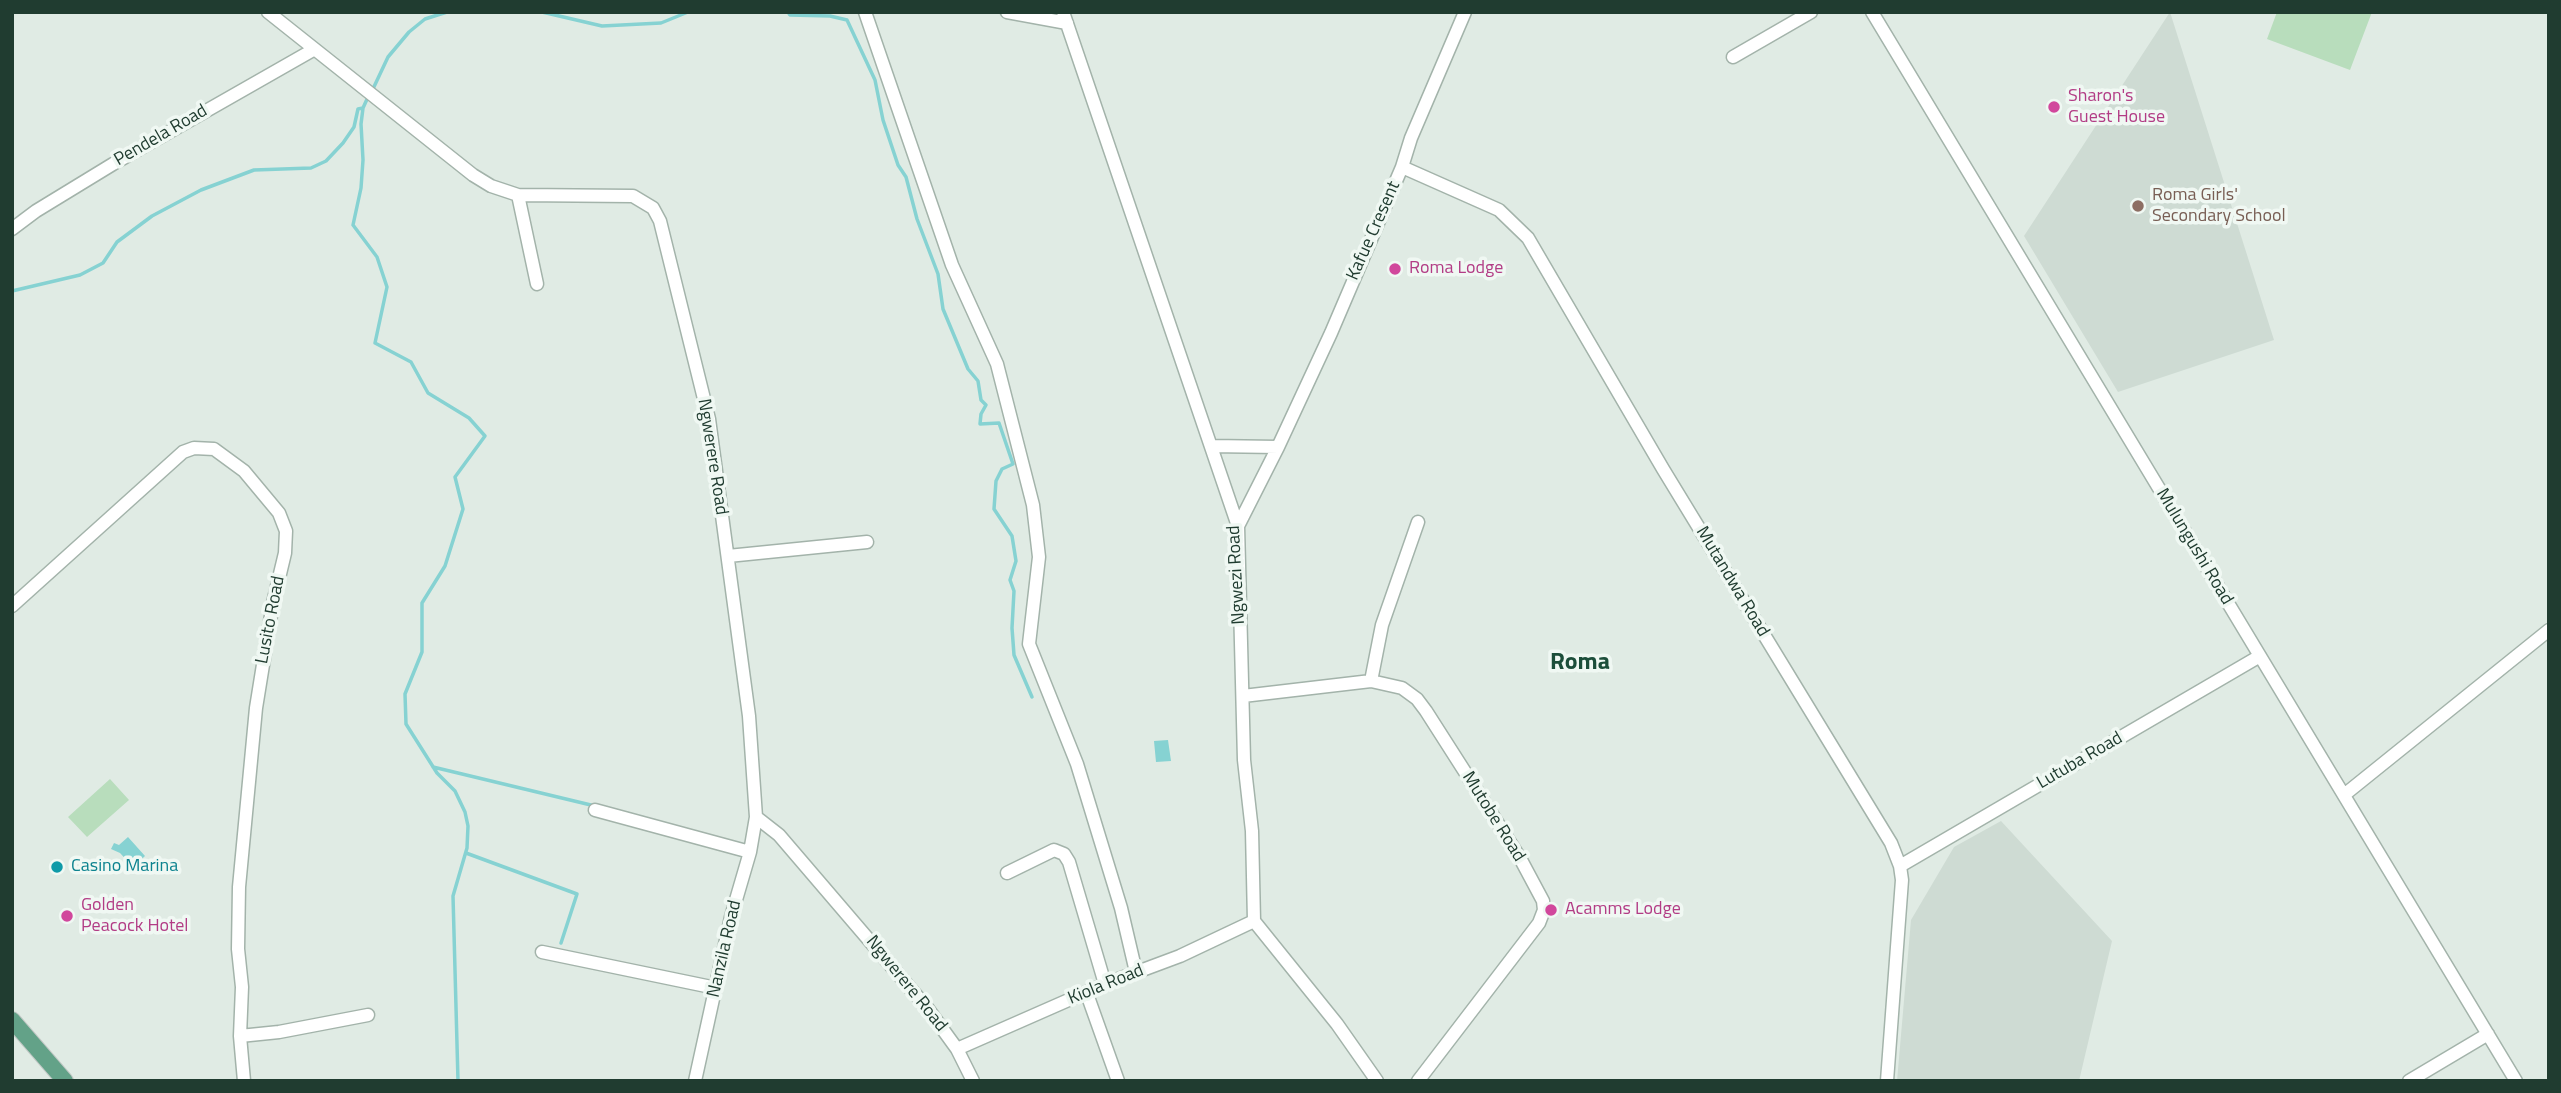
<!DOCTYPE html>
<html>
<head>
<meta charset="utf-8">
<style>
  body { margin:0 }
  #map { position:relative; width:2561px; height:1093px; overflow:hidden; background:#e0ebe4; font-family:"Titillium Web",sans-serif }
  canvas { display:block }
  .frame { position:absolute; inset:0; border:14px solid #203c30; pointer-events:none }
</style>
</head>
<body>
<div id="map">
<canvas width="2561" height="1093"></canvas>
<div class="frame"></div>
</div>
<script>
const ctx = document.querySelector('canvas').getContext('2d');
ctx.lineJoin = 'round';
function fill(path, color) { ctx.fillStyle = color; ctx.fill(path, 'evenodd'); }
const toPath = rows => new Path2D(rows.map(r => 'M' + r).join(''));
function strokePath(path, color, width, dash) { ctx.strokeStyle = color; ctx.lineWidth = width; ctx.lineCap = dash ? 'butt' : 'round'; ctx.setLineDash(dash || []); ctx.stroke(path); }
function label(font, color, halo, rows, align = 'center') {
  ctx.font = font + ' "Titillium Web",sans-serif'; ctx.lineWidth = 7; ctx.setLineDash([]); ctx.textBaseline = 'middle'; ctx.strokeStyle = halo; ctx.fillStyle = color; for (const [text, x, y, turn = 0] of rows) {
    ctx.save(); ctx.translate(x, y); ctx.rotate((+turn || 0) * Math.PI / 180); ctx.textAlign = isNaN(turn) ? turn : align; if (halo) ctx.strokeText(text, 0, 0); ctx.fillText(text, 0, 0); ctx.restore();
  }
}
fill(toPath([
  [2170,12,2274,340,2118,392,2024,236],
  [2001,821,2112,941,2079,1081,1897,1081,1911,920,1954,847]
]), '#cedbd3');
fill(toPath([
  [2277,12,2372,12,2350,70,2267,39],
  [110,779,129,800,87,837,68,817]
]), '#b8ddbc');
fill(toPath([
  [1168,740,1171,761,1156,762,1154,741],
  [128,837,145,856,133,867,120,853,111,849,114,843,119,845]
]), '#86d2d2');
strokePath(toPath([
  [542,12,602,26,661,23,688,12],
  [788,12,790,15,830,16,847,20,875,80,883,120,898,165,906,177,917,219,938,274,943,309,968,369,978,381,981,400,986,405,981,414,980,424,999,423,1013,464,1002,469,996,481,994,509,1012,536,1016,561,1010,580,1014,591,1012,628,1014,655,1032,697],
  [372,91,388,57,409,32,425,19,447,12],
  [368,97,363,108,361,124,363,160,361,188,353,225,377,257,387,287,375,343,411,362,428,393,469,418,485,436,455,477,463,509,445,566,422,603,422,652,405,694,406,724,437,773,455,791,465,812,468,826,467,848,453,896,458,1081],
  [12,291,80,275,103,263,117,242,152,216,201,190,254,170,311,168,326,161,343,143,354,127,358,109,363,108],
  [433,767,595,806],
  [466,853,577,894,561,943]
]), '#86d2d2', 3.5);
const minor = toPath([
  [268,12,473,175,491,186,518,195,633,196,653,208,660,221,709,419,749,716,756,817,779,835,928,1009,957,1049,973,1081],
  [865,12,952,265,997,364,1033,505,1039,557,1029,644,1077,764,1121,908,1136,972],
  [1007,12,1067,23],
  [1063,12,1238,526,1244,760,1252,831,1254,921,1337,1024,1377,1081],
  [1872,12,2516,1081],
  [1733,57,1811,12],
  [1402,167,1499,210,1528,238,1663,469,1891,843,1900,866,1902,880,1887,1081],
  [518,195,537,284],
  [12,229,36,211,113,164,313,50],
  [1211,446,1278,447],
  [1238,526,1278,447,1331,333,1402,167,1411,138,1465,12],
  [728,556,867,542],
  [12,606,183,452,194,448,214,449,244,471,279,513,286,531,285,553,273,603,256,708,239,887,238,949,242,987,240,1036,244,1081],
  [1371,681,1382,625,1418,522],
  [1243,696,1371,681,1402,688,1417,699,1426,711,1520,858,1543,901,1544,910,1539,923,1418,1081],
  [2344,795,2549,630],
  [595,810,750,852],
  [1900,866,2260,656],
  [1007,873,1054,850,1064,854,1069,862,1105,984],
  [542,952,716,988],
  [1087,994,1118,1081],
  [240,1036,279,1032,368,1015],
  [957,1049,1105,984,1180,956,1254,921],
  [695,1081,731,917,750,852,756,817],
  [2409,1081,2488,1034]
]);
const major = toPath([
  [12,1020,65,1081]
]);
strokePath(minor, '#a3b3aa', 15);
strokePath(major, '#c1c8c5', 18);
strokePath(minor, '#fff', 12);
strokePath(major, '#63a288', 16);
for (const [x, y, r, color] of [
  [2054,107,7,"#d1479c"],
  [2138,206,7,"#8d6e63"],
  [1395,269,7,"#d1479c"],
  [57,867,7,"#0f9aa8"],
  [1551,910,7,"#d1479c"],
  [67,916,7,"#d1479c"]
]) { const dot = new Path2D(); dot.arc(x, y, r, 0, 2 * Math.PI); ctx.fillStyle = color; ctx.fill(dot); strokePath(dot, '#f0f8f3', 2.5); }
label('18px', '#b23c85', '#f0f8f3', [
  ["Sharon's",2068,97],
  ["Guest House",2068,118],
  ["Roma Lodge",1409,269],
  ["Golden",81,906],
  ["Peacock Hotel",81,927],
  ["Acamms Lodge",1565,910]
], 'left');
label('18px', '#203c30', '#f0f8f3', [
  ["Pendela Road",161,136,-30],
  ["Kafue Cresent",1374,231,-66],
  ["Ngwerere Road",712,457,81],
  ["Mulungushi Road",2194,547,59],
  ["Ngwezi Road",1237,575,-93],
  ["Mutandwa Road",1732,582,59],
  ["Lusito Road",271,620,-79],
  ["Lutuba Road",2080,761,-30],
  ["Mutobe Road",1493,817,58],
  ["Nanzila Road",725,949,-77],
  ["Ngwerere Road",906,984,51],
  ["Kiola Road",1106,985,-22]
]);
label('18px', '#785e54', '#f0f8f3', [
  ["Roma Girls'",2152,196],
  ["Secondary School",2152,217]
], 'left');
label('18px', '#0d838f', '#f0f8f3', [
  ["Casino Marina",71,867]
], 'left');
label('bold 24px', '#1c4e3a', '#f0f8f3', [
  ["Roma",1580,663]
]);
</script>
</body>
</html>
